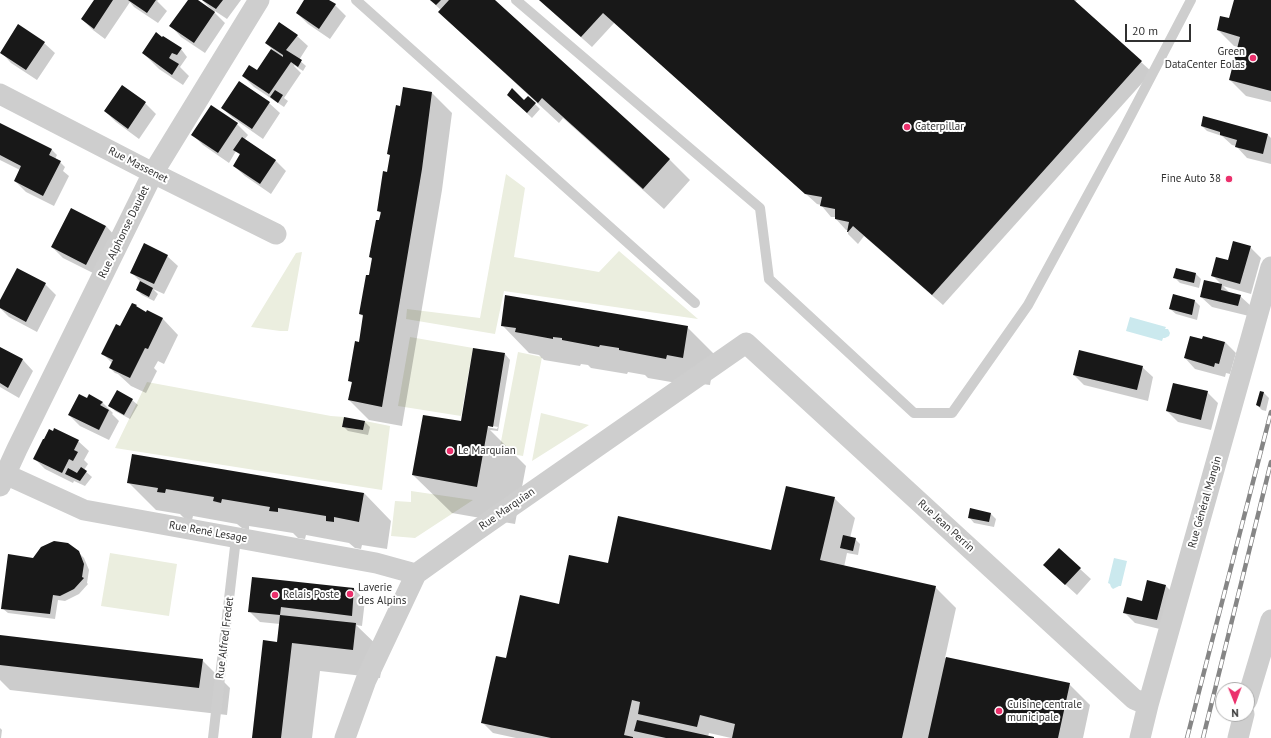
<!DOCTYPE html>
<html>
<head>
<meta charset="utf-8">
<style>
  body { margin:0 }
  #map { position:relative; width:1271px; height:738px; overflow:hidden; background:#fff; font-family:"PT Sans",sans-serif }
  canvas { display:block }
  .north { position:absolute; left:1215px; top:682px; width:40px; height:40px; box-sizing:border-box; background:#fff; border:1px solid #adadad; border-radius:50%; rotate:179deg; font-size:11px; font-weight:700; line-height:16px; text-align:center; color:#313131 }
  .north::after { content:''; display:block; margin:auto; width:14px; height:18px; background:#eb306c; clip-path:polygon(50% 0,100% 100%,50% 72%,0 100%) }
  .scale { position:absolute; left:1125px; top:24px; width:66px; height:18px; box-sizing:border-box; border:2px solid #313131; border-top:0; padding-left:5px; font-size:12px; line-height:14px; white-space:nowrap; color:#313131; -webkit-text-stroke:3px #fff; paint-order:stroke }
</style>
</head>
<body>
<div id="map">
<canvas width="1271" height="738"></canvas>
<div class="north">N</div>
<div class="scale">20 m</div>
</div>
<script>
const ctx = document.querySelector('canvas').getContext('2d');
ctx.lineJoin = 'round';
function fill(path, color) { ctx.fillStyle = color; ctx.fill(path, 'evenodd'); }
const toPath = rows => new Path2D(rows.map(r => 'M' + r).join(''));
function strokePath(path, color, width, dash) { ctx.strokeStyle = color; ctx.lineWidth = width; ctx.lineCap = dash ? 'butt' : 'round'; ctx.setLineDash(dash || []); ctx.stroke(path); }
function label(font, color, halo, rows, align = 'center') {
  ctx.font = font + ' "PT Sans",sans-serif'; ctx.lineWidth = 4; ctx.setLineDash([]); ctx.textBaseline = 'middle'; ctx.strokeStyle = halo; ctx.fillStyle = color; for (const [text, x, y, turn = 0] of rows) {
    ctx.save(); ctx.translate(x, y); ctx.rotate((+turn || 0) * Math.PI / 180); ctx.textAlign = isNaN(turn) ? turn : align; if (halo) ctx.strokeText(text, 0, 0); ctx.fillText(text, 0, 0); ctx.restore();
  }
}
fill(toPath([
  [506,174,525,188,514,257,599,272,619,251,698,319,504,291,495,334,406,319,407,309,480,318],
  [302,252,288,331,280,331,251,327,296,253],
  [410,337,473,348,461,416,398,406],
  [518,352,542,357,523,456,499,452],
  [147,382,331,416,344,417,342,427,363,430,365,421,390,426,382,490,115,448],
  [541,413,589,425,532,461],
  [411,491,473,500,415,538,391,536,395,501,411,502],
  [110,553,177,564,169,616,101,606]
]), '#ebeedf');
fill(toPath([
  [1130,317,1166,327,1165,329,1168,329,1170,333,1169,336,1165,338,1163,338,1162,341,1126,331],
  [1114,558,1127,561,1121,586,1119,586,1113,589,1111,587,1110,584,1108,583]
]), '#cbe9ee');
fill(toPath([
  [95,0,158,0,157,1,167,11,158,23,134,7,130,2,105,39,93,30,82,19],
  [189,0,196,0,210,9,210,8,202,0,241,0,227,19,215,11,214,12,225,23,205,53,181,37,171,26],
  [306,0,327,0,335,5,346,16,330,39,308,24,297,13],
  [430,0,494,0,570,68,587,85,670,160,690,180,664,209,563,118,559,123,460,32,439,12,441,10],
  [539,0,1077,0,1075,2,1152,72,943,305,864,236,858,244,848,234,848,230,846,230,836,219,836,217,831,217,821,205,817,204,615,22,592,47],
  [1235,0,1271,0,1271,102,1246,96,1230,80,1239,47,1234,46,1218,30,1230,20],
  [279,23,297,36,308,46,299,60,306,66,303,71,294,65,294,66,301,73,284,98,288,101,284,107,254,87,243,76,257,71,275,52,266,43],
  [44,43,55,53,37,80,11,63,1,52],
  [181,49,187,57,180,67,189,76,183,85,159,69,143,53],
  [122,87,145,103,156,114,139,139,116,122,105,111],
  [432,93,452,113,442,190,402,426,369,420,349,400,352,383,349,380,359,343,364,317,360,314,370,276,373,260,370,257,381,214,378,210,388,173,391,156,388,153,401,107],
  [528,97,540,109,532,118,513,100,524,101],
  [269,103,280,113,263,139,233,118,222,108],
  [0,124,52,150,57,155,55,159,60,162,65,167,63,171,69,176,54,206,26,192,15,181,20,170,0,160],
  [237,124,248,135,244,140,275,160,286,171,271,194,245,176,234,166,241,156,236,151,229,163,203,145,193,135],
  [1202,126,1268,135,1271,138,1271,164,1247,158,1236,146,1232,145,1222,136,1207,131],
  [106,226,116,237,97,275,63,258,52,247],
  [1250,247,1261,258,1251,294,1223,286,1230,293,1240,296,1251,306,1249,316,1212,307,1201,297,1222,285,1212,275,1229,261],
  [167,256,178,266,164,294,153,289,158,294,154,301,142,295,137,290,141,282,131,272],
  [17,270,45,284,56,295,37,332,9,317,0,308,0,302],
  [1196,274,1201,279,1199,288,1180,283,1175,278],
  [1174,296,1195,301,1200,306,1197,320,1176,314,1170,309],
  [136,306,140,310,146,313,163,319,178,335,164,364,158,361,154,368,157,371,146,393,131,386,118,374,115,373,110,368,112,363,102,353],
  [502,325,687,327,715,355,710,385,694,383,694,386,648,378,645,375,628,372,627,374,591,368,588,365,581,364,580,366,544,360,539,355,529,353],
  [1225,342,1236,353,1230,374,1226,373,1225,377,1195,369,1185,358],
  [0,348,23,360,33,371,19,398,0,387],
  [505,354,510,360,498,431,490,430,526,466,515,524,452,513,413,475,464,423],
  [466,421,498,427,497,429,466,423],
  [1142,367,1153,377,1148,401,1084,385,1074,375],
  [1207,392,1218,403,1211,430,1178,422,1167,411],
  [1260,392,1264,393,1269,398,1266,411,1262,410,1257,405],
  [132,400,138,405,130,419,115,411,110,405],
  [102,402,113,413,112,414,119,421,109,440,80,426,69,415],
  [365,422,370,427,368,435,348,431,343,426],
  [45,441,78,441,89,451,84,460,88,464,84,470,92,477,85,486,74,481,73,483,45,469,34,458],
  [128,482,364,493,391,521,387,549,362,545,361,549,355,548,349,543,306,535,305,539,298,538,293,533,249,526,249,530,242,528,237,524,193,516,192,520,186,520,180,514,156,510],
  [834,498,855,518,850,538,855,539,860,544,858,555,847,553,844,567,935,587,956,608,945,658,1069,684,1090,705,1083,738,731,738,709,733,708,737,714,738,516,738,493,733,482,722,505,659,560,605,609,564,772,551],
  [990,513,996,519,994,527,974,523,969,517],
  [78,552,84,558,89,570,87,583,88,584,79,594,65,601,58,600,55,619,8,613,2,608,33,559],
  [1080,569,1091,579,1077,595,1055,575],
  [253,578,354,589,365,600,362,626,356,625,384,652,380,678,320,671,312,738,252,738,278,643,280,624,260,622,249,611],
  [1165,585,1176,596,1168,631,1135,623,1124,612,1142,602],
  [0,636,202,660,230,688,227,715,10,690,0,680],
  [0,728,2,730,1,738,0,738]
]), '#0003');
fill(toPath([
  [94,0,113,0,94,29,81,19],
  [128,0,156,0,147,13],
  [188,0,198,0,215,12,194,43,169,26],
  [202,0,223,0,216,9],
  [304,0,329,0,336,4,319,29,296,13],
  [430,0,441,0,436,5],
  [449,0,495,0,670,159,643,189,542,98,538,103,438,12],
  [539,0,1074,0,1142,61,932,295,853,226,848,232,847,232,849,222,835,219,835,209,820,206,822,197,805,194,603,13,581,37],
  [1234,0,1271,0,1271,91,1229,80,1240,37,1217,30,1220,16,1229,18],
  [279,22,298,35,286,50,302,60,298,67,291,62,269,94,242,76,249,65,257,70,271,49,283,57,283,55,265,43],
  [18,24,45,42,26,70,0,53],
  [156,32,162,37,163,36,182,48,177,55,172,53,169,58,179,64,172,75,142,53],
  [239,81,270,102,252,129,221,108],
  [122,85,146,102,128,129,104,111],
  [403,87,432,92,422,169,382,407,348,400,352,382,348,381,355,341,359,342,363,315,359,314,366,275,369,275,372,258,369,257,376,220,379,220,381,212,377,211,383,171,387,172,390,155,387,154,396,105,400,106],
  [512,88,524,100,528,96,536,103,527,113,507,95],
  [275,90,283,95,278,103,270,97],
  [211,105,238,123,218,153,191,135],
  [1203,116,1268,134,1263,154,1235,147,1237,140,1220,135,1220,132,1201,126],
  [0,123,52,149,49,155,61,161,43,196,14,181,21,166,0,155],
  [242,137,276,160,260,184,233,166,240,154,233,150],
  [71,208,106,226,86,265,51,247],
  [1233,241,1251,246,1240,284,1211,276,1216,257,1228,260],
  [144,243,168,255,154,284,130,273],
  [17,268,46,283,26,322,0,308,0,300],
  [1176,268,1196,273,1194,283,1173,278],
  [1204,280,1222,284,1221,290,1241,295,1238,306,1200,297],
  [140,281,153,288,149,297,136,290],
  [1173,294,1195,300,1192,315,1169,309],
  [505,295,688,326,683,358,667,355,666,359,619,350,619,348,600,345,599,347,562,340,562,338,553,337,553,339,515,332,516,328,501,326],
  [132,303,137,305,136,306,146,312,147,310,163,318,148,349,145,348,130,378,109,368,113,360,101,354,116,324,120,326],
  [1190,336,1202,339,1203,336,1225,342,1219,364,1215,363,1214,367,1184,358],
  [0,347,23,359,8,388,0,383],
  [473,348,505,353,493,427,488,426,477,487,412,475,423,415,461,421],
  [1079,350,1143,366,1137,390,1073,375],
  [1173,383,1208,391,1201,420,1166,411],
  [117,390,133,399,124,415,108,406],
  [1260,391,1264,392,1260,407,1256,405],
  [79,394,87,398,89,394,103,402,100,405,109,410,99,430,68,415],
  [344,417,365,421,363,430,342,427],
  [54,428,79,440,74,450,78,452,73,461,69,459,62,473,33,459,43,439,44,439,49,429,53,431],
  [132,454,364,493,359,522,334,517,334,522,326,521,326,516,278,508,278,512,269,511,270,507,222,499,221,503,213,501,214,497,166,489,165,493,157,492,158,488,127,483],
  [81,467,87,471,80,481,65,474,68,468,77,473],
  [786,486,835,497,820,560,936,586,902,738,732,738,735,724,700,715,697,727,638,714,640,702,632,700,624,735,633,737,633,738,551,738,481,723,496,656,506,658,520,595,559,604,569,555,608,563,618,516,771,550],
  [970,508,991,513,989,522,968,518],
  [843,535,856,538,853,551,840,548],
  [54,541,68,543,79,551,84,564,82,577,84,578,74,589,60,596,53,595,50,614,1,609,8,554,33,558,41,547],
  [1059,548,1081,568,1065,585,1043,565],
  [252,577,354,588,352,616,281,607,280,615,248,612],
  [1147,580,1166,585,1157,620,1123,613,1127,597,1142,601],
  [280,615,356,623,353,650,292,643,281,738,252,738,263,640,277,642],
  [0,635,203,659,199,688,0,665],
  [946,657,1070,683,1058,738,928,738],
  [637,720,714,737,714,738,666,738,634,731]
]), '#181818');
strokePath(toPath([
  [356,0,695,303],
  [516,0,760,208,769,279,914,413,952,413,1028,305,1121,134,1191,0],
  [213,738,236,538]
]), '#cecece', 10);
strokePath(toPath([
  [0,94,153,173,276,234],
  [5,474,84,510,376,563,416,574],
  [0,486,17,449,153,173,259,0],
  [1247,700,1271,620],
  [345,738,366,680,416,574,476,531,746,343,1134,699,1148,705],
  [1140,738,1148,705,1271,267],
  [1238,738,1244,714]
]), '#cecece', 21);
const rail = toPath([
  [1187,738,1271,412],
  [1203,738,1271,462]
]);
strokePath(rail, '#868686', 4.5);
strokePath(rail, '#fff', 3, [9]);
for (const [x, y, r, color] of [
  [1253,58,4,"#eb306c"],
  [907,127,4,"#eb306c"],
  [1229,179,4,"#eb306c"],
  [450,451,4,"#eb306c"],
  [350,594,4,"#eb306c"],
  [275,595,4,"#eb306c"],
  [999,711,4,"#eb306c"]
]) { const dot = new Path2D(); dot.arc(x, y, r, 0, 2 * Math.PI); ctx.fillStyle = color; ctx.fill(dot); strokePath(dot, '#fff', 1.5); }
label('11px', '#313131', '#fff', [
  ["Green",1245,52,"right"],
  ["DataCenter Eolas",1245,65,"right"],
  ["Caterpillar",915,127],
  ["Fine Auto 38",1221,179,"right"],
  ["Le Marquian",458,451],
  ["Laverie",358,588],
  ["des Alpins",358,601],
  ["Relais Poste",283,595],
  ["Cuisine centrale",1007,705],
  ["municipale",1007,718]
], 'left');
label('11px', '#313131', '#fff', [
  ["Rue Massenet",138,165,27],
  ["Rue Alphonse Daudet",124,232,-64],
  ["Rue Général Mangin",1205,502,-74],
  ["Rue Marquian",507,509,-35],
  ["Rue Jean Perrin",946,526,42],
  ["Rue René Lesage",208,532,10],
  ["Rue Alfred Fredet",225,638,-83]
]);
</script>
</body>
</html>
